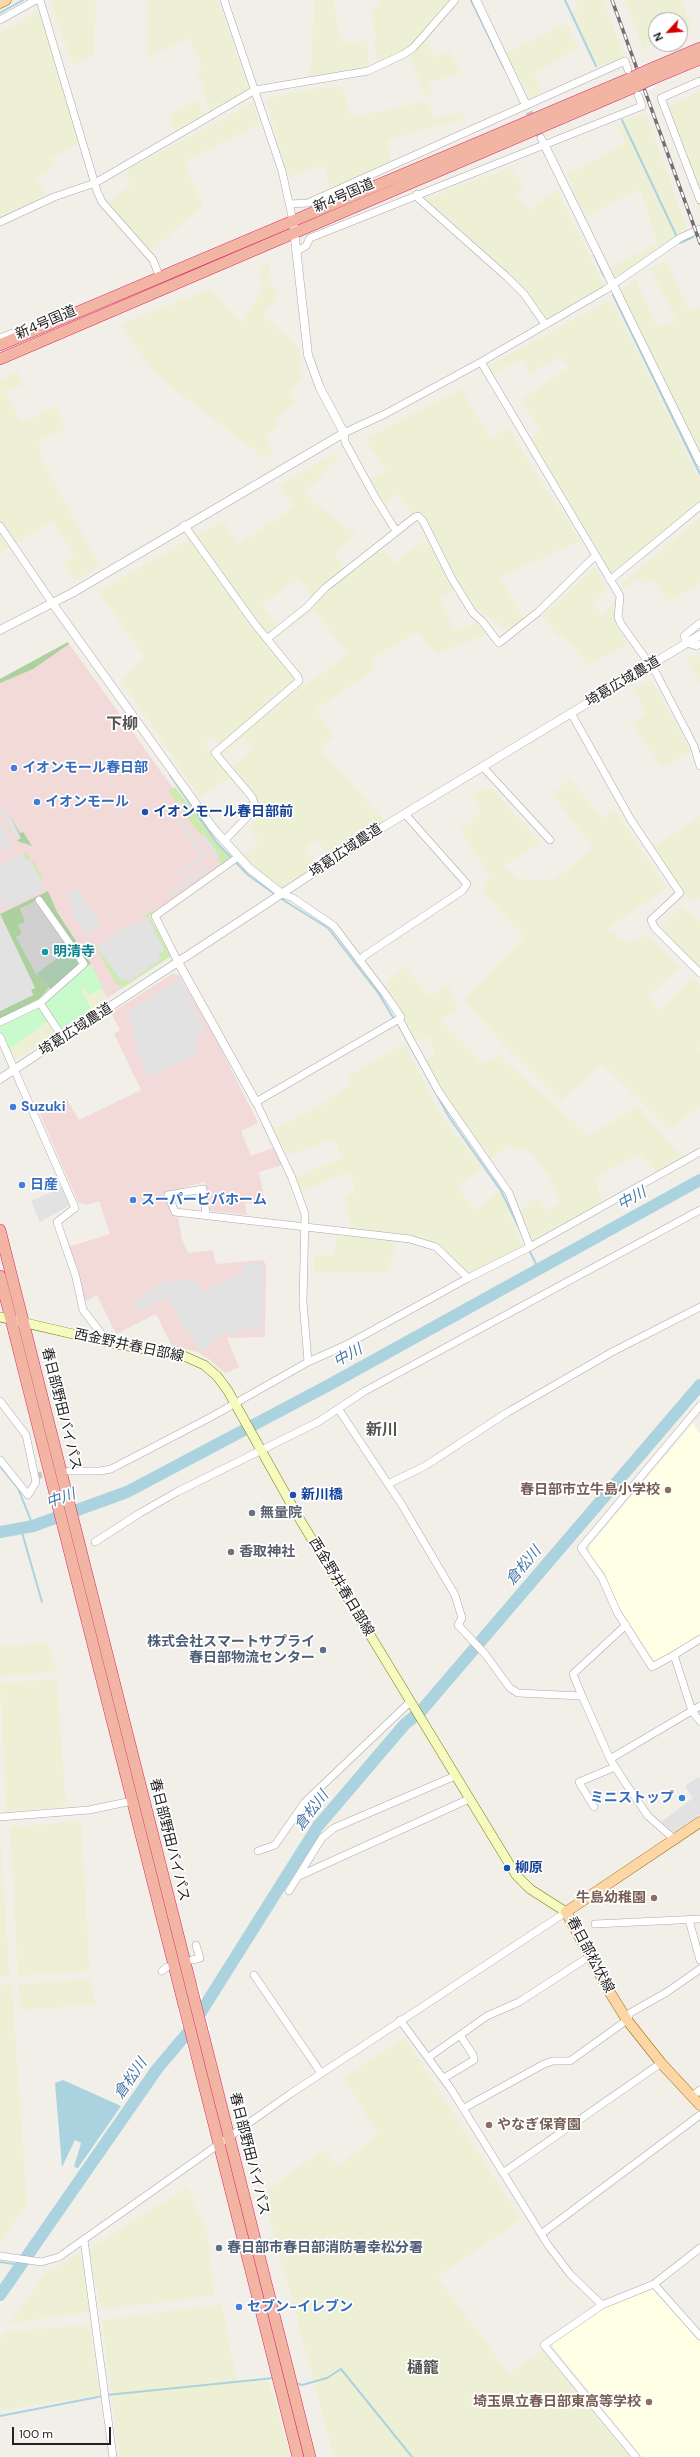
<!DOCTYPE html>
<html>
<head>
<meta charset="utf-8">
<style>
  body { margin:0 }
  #map { position:relative; width:700px; height:2457px; overflow:hidden; background:#f2efe9; font-family:"DM Sans",sans-serif }
  canvas { display:block }
  .north { position:absolute; left:648px; top:12px; width:40px; height:40px; box-sizing:border-box; background:#fff; border:1px solid #a7a7a7; border-radius:50%; rotate:244deg; font-size:11px; font-weight:700; line-height:16px; text-align:center; color:#222 }
  .north::after { content:''; display:block; margin:auto; width:14px; height:18px; background:#d40000; clip-path:polygon(50% 0,100% 100%,50% 72%,0 100%) }
  .scale { position:absolute; left:12px; top:2427px; width:99px; height:18px; box-sizing:border-box; border:2px solid #222; border-top:0; padding-left:5px; font-size:12px; line-height:14px; white-space:nowrap; color:#222; -webkit-text-stroke:3px #fff; paint-order:stroke }
</style>
</head>
<body>
<div id="map">
<canvas width="700" height="2457"></canvas>
<div class="north">N</div>
<div class="scale">100 m</div>
</div>
<script>
const ctx = document.querySelector('canvas').getContext('2d');
ctx.lineJoin = 'round';
function fill(path, color) { ctx.fillStyle = color; ctx.fill(path, 'evenodd'); }
const toPath = rows => new Path2D(rows.map(r => 'M' + r).join(''));
function strokePath(path, color, width, dash) { ctx.strokeStyle = color; ctx.lineWidth = width; ctx.lineCap = dash ? 'butt' : 'round'; ctx.setLineDash(dash || []); ctx.stroke(path); }
function label(font, color, halo, rows, align = 'center') {
  ctx.font = font + ' "DM Sans","Noto Sans JP",sans-serif'; ctx.lineWidth = 3.5; ctx.setLineDash([]); ctx.textBaseline = 'middle'; ctx.strokeStyle = halo; ctx.fillStyle = color; for (const [text, x, y, turn = 0] of rows) {
    ctx.save(); ctx.translate(x, y); ctx.rotate((+turn || 0) * Math.PI / 180); ctx.textAlign = isNaN(turn) ? turn : align; if (halo) ctx.strokeText(text, 0, 0); ctx.fillText(text, 0, 0); ctx.restore();
  }
}
fill(toPath([
  [68,642,167,780,229,857,228,861,149,915,171,956,107,998,101,989,81,990,91,1009,61,1029,88,965,65,933,36,974,49,988,39,999,0,1018,0,679],
  [172,974,179,975,216,1039,258,1123,241,1131,251,1156,275,1147,283,1165,259,1172,265,1203,245,1203,247,1215,211,1211,208,1209,205,1182,164,1193,175,1217,178,1216,182,1240,188,1253,213,1250,216,1264,263,1260,266,1265,265,1337,227,1338,239,1367,225,1373,209,1359,197,1352,172,1346,156,1314,116,1334,97,1295,84,1302,77,1267,68,1247,110,1234,99,1201,87,1205,78,1202,40,1114,67,1099,79,1120,141,1090,114,1034,120,1030,111,1013]
]), '#f2dad9');
fill(toPath([
  [693,1423,700,1434,700,1636,654,1661,619,1607,604,1572,589,1553,590,1545],
  [650,2289,655,2290,700,2341,700,2457,642,2457,553,2347,553,2343,604,2308]
]), '#ffffe5');
fill(toPath([
  [36,901,76,957,78,965,50,989,36,974,16,937,22,933,18,925,20,910]
]), '#d0d0d0');
fill(toPath([
  [54,0,96,0,94,54,73,66,50,2],
  [147,0,218,0,252,97,211,117,197,70,202,67,189,39,148,57],
  [314,0,336,0,334,2,341,42,368,41,368,72,310,80],
  [378,0,458,0,426,42,436,57,449,50,461,73,429,83,433,96,425,98,409,53,379,66,373,43,376,40,371,10,380,5],
  [575,0,604,0,625,58,598,67,570,14,578,9],
  [624,0,682,0,692,27,680,33,680,20,656,20,656,43,643,49],
  [43,9,81,143,51,159,55,167,37,178,46,196,0,216,0,32],
  [567,23,578,48,534,74,542,92,531,97,504,54],
  [341,86,352,117,426,101,435,118,463,112,464,119,388,140,390,167,330,189,324,165,288,177,266,99,303,90],
  [700,91,700,212,664,108],
  [197,99,206,118,177,136,168,116],
  [253,102,261,123,184,163,203,205,151,252,108,202,130,186,127,170],
  [646,113,689,234,615,284,609,268,657,243,640,189,585,217,567,174,626,143,617,124],
  [511,168,524,187,516,196,529,209,557,190,606,289,542,322,524,296,485,253,456,225,423,201,452,188],
  [666,260,690,311,700,307,700,456,619,290,636,279,658,328,676,320,650,269],
  [271,263,268,279,279,294,263,315,298,346,302,362,298,368,304,377,289,394,296,401,275,421,278,426,264,437,274,451,264,458,180,394,150,368,120,324,209,289,241,322,261,292,260,268],
  [611,299,700,480,700,508,613,578,529,442,540,430,521,400,568,367,560,357,530,374,522,359,489,377,484,368],
  [18,370,23,385,6,390,21,423,57,406,66,428,39,441,41,458,100,566,75,581,63,564,74,556,52,521,0,554,0,380],
  [462,389,490,439,508,427,548,492,581,541,500,577,524,619,511,634,465,599,459,587,440,598,454,631,477,622,485,635,437,654,417,632,370,660,375,669,316,710,333,737,321,750,386,822,333,855,314,840,305,850,317,867,283,888,277,886,243,857,259,842,248,828,261,814,230,778,200,798,121,680,145,657,98,591,224,520,238,544,294,507,279,485,335,453,339,457,304,494,356,534,335,554,350,574,382,550,395,563,427,538,397,493,380,510,367,481,386,471,364,439],
  [299,578,315,600,279,627,262,605],
  [314,610,347,654,304,686,271,642],
  [213,737,222,749,214,755,205,744],
  [244,737,254,748,230,770,220,758],
  [700,517,700,583,669,603,652,578,644,585,639,578,623,589,622,583],
  [595,567,607,588,593,603,602,616,614,602,619,609,616,624,628,645,588,665,562,635,558,637,542,616],
  [685,655,700,657,700,684],
  [651,679,691,751,662,768,632,724,646,713,633,689],
  [570,779,602,818,614,808,667,888,607,929,630,944,647,934,680,968,648,996,659,1010,693,978,700,985,700,1047,697,1050,700,1052,700,1106,669,1129,602,1064,561,1101,505,1046,464,1000,524,937,482,891,490,877,460,831,481,811,471,792,492,788,541,843,503,866,519,879,554,880,593,848,552,794],
  [700,816,700,897,691,902,652,848],
  [681,906,700,921,700,976,654,933],
  [405,966,429,995,449,986,458,1008,441,1020,483,1064,499,1055,589,1136,637,1106,684,1159,659,1175,639,1154,595,1178,603,1202,532,1244,520,1210,537,1197,548,1210,560,1202,549,1176,532,1153,508,1146,486,1162,426,1062,435,1052,428,1037,411,1042,381,989],
  [85,988,101,988,107,998,91,1009,81,990],
  [48,1021,56,1033,13,1061,8,1049],
  [405,1044,440,1114,482,1167,458,1186,474,1210,501,1191,523,1248,465,1276,440,1249,396,1242,388,1272,313,1273,314,1255,333,1255,337,1236,351,1235,346,1196,355,1192,350,1172,301,1192,292,1178,342,1158,335,1139,288,1155,273,1129,319,1106,351,1084,348,1075],
  [48,1643,57,1672,0,1676,0,1646],
  [57,1679,66,1807,6,1811,0,1683],
  [81,1821,90,1971,18,1976,10,1827],
  [0,1832,10,1977,0,1977],
  [91,1979,95,2005,21,2010,18,1984],
  [0,1985,12,1985,27,2204,0,2243],
  [405,2038,521,2219,438,2277,509,2374,543,2350,629,2457,334,2457,263,2194,323,2149,338,2166,378,2135,344,2078],
  [187,2187,207,2232,214,2296,102,2310,87,2250],
  [80,2251,91,2311,9,2324,43,2275],
  [222,2304,237,2382,268,2380,291,2457,120,2457,102,2320],
  [89,2325,100,2395,0,2411,0,2340,6,2331]
]), '#eef0d5');
fill(toPath([
  [175,787,229,857,223,864,217,859,220,857,204,834,201,836,183,811,186,809,180,800,176,803,171,795,169,791],
  [26,853,36,865,42,879,40,880,30,860,26,861,23,854],
  [152,911,153,913,149,916,171,956,124,987,116,984,96,947,101,944,98,947,122,981,126,979,128,981,164,950,147,917,142,918]
]), '#cdebb0');
fill(toPath([
  [68,642,69,644,33,669,0,683,0,679],
  [9,814,20,833,23,832,32,846,17,841,20,838],
  [48,891,57,912,91,964,88,965,38,900,20,909,25,922,18,925,22,933,16,937,36,974,49,988,39,999,0,1018,0,1011,33,995,31,990,35,988,0,914]
]), '#add19e');
fill(toPath([
  [65,941,76,957,78,965,50,989,36,974,59,957,53,948]
]), '#aacbaf');
fill(toPath([
  [91,964,107,998,101,989,89,995,85,989,81,990,91,1009,61,1029,45,1006,45,1002,64,984],
  [35,1008,40,1009,48,1021,9,1049,0,1031,0,1025]
]), '#c8facc');
fill(toPath([
  [6,808,21,838,16,841,1,810],
  [180,818,206,855,181,875,179,872,202,855,177,821],
  [0,820,12,845,0,851],
  [204,834,220,857,217,859,201,836],
  [23,854,26,861,30,859,45,889,7,908,5,904,1,906,0,865],
  [210,863,212,866,170,897,168,894],
  [76,889,101,924,87,935,70,911,75,908,66,896],
  [0,914,35,988,31,990,33,995,0,1011],
  [147,916,164,950,158,955,161,959,129,982,126,979,122,982,97,947,133,922,136,925],
  [180,978,206,1031,197,1037,199,1041,194,1044,199,1053,149,1077,135,1049,137,1047,133,1033,135,1032,127,1013],
  [63,1187,70,1205,40,1222,31,1201],
  [260,1263,263,1267,263,1327,259,1327,258,1332,253,1333,253,1325,231,1336,229,1332,211,1340,213,1344,200,1351,188,1329,184,1330,168,1297,139,1312,134,1302,146,1296,145,1292,169,1280,171,1283,185,1277,189,1283,197,1280,203,1292,245,1271,241,1264],
  [698,1777,700,1779,700,1815,676,1832,672,1832,661,1822,693,1798,685,1786]
]), '#e2e2e2');
fill(toPath([
  [63,2080,121,2106,78,2168,74,2167,81,2143,75,2140,62,2167,55,2083]
]), '#aad3df');
fill(toPath([
  [645,63,655,87,640,94,630,70],
  [198,1983,210,2031,190,2058,178,2010]
]), '#fff');
strokePath(toPath([
  [471,0,504,68],
  [565,0,596,66],
  [0,13,23,0],
  [622,120,676,235],
  [680,243,693,237],
  [594,255,604,276],
  [613,295,700,474],
  [170,775,217,843,248,875,276,895],
  [280,898,328,928,379,994,394,1019],
  [398,1024,449,1117,501,1191,520,1230],
  [529,1250,539,1270],
  [0,1466,18,1488,33,1526],
  [21,1529,42,1602],
  [0,2262,21,2265],
  [295,2383,302,2385,327,2378,341,2369,412,2457],
  [107,2395,274,2378],
  [0,2416,103,2396]
]), '#aad3df', 2);
strokePath(toPath([
  [0,1532,33,1526,127,1492,329,1385,700,1180],
  [0,2295,157,2069,189,2031,318,1826,405,1724,421,1711,700,1385]
]), '#aad3df', 12);
strokePath(toPath([
  [529,112,541,138],
  [35,1476,53,1473]
]), '#c8c6c1', 7, [7, 3.5]);
const minor = toPath([
  [40,0,97,191,102,202,153,260,160,278],
  [224,0,282,171,293,221],
  [0,20,36,0],
  [700,81,661,98,700,200],
  [541,138,545,146],
  [417,194,419,199,507,277,524,294,545,324],
  [290,204,308,203,625,61,628,70],
  [0,222,54,197,95,183,255,90,368,71,404,54,413,48,455,0],
  [297,251,306,246,310,238,642,106,638,95],
  [0,338,21,330],
  [481,362,620,596,618,617,621,624,656,673,694,746,700,766],
  [184,525,254,623,298,677,299,681,215,753,252,797,255,805,252,812,224,841],
  [0,526,53,604],
  [396,531,375,497,345,442,344,433,385,414,481,362,605,290,680,238,700,229],
  [610,580,700,506],
  [700,623,684,636,687,643,696,646,700,644],
  [267,639,307,607,325,588,415,517,418,516,423,521,452,579,473,613,482,621,499,643,538,612,595,556],
  [571,713,631,820,680,893,651,920,655,928,700,973],
  [483,767,550,840],
  [282,894,293,898,334,926,386,995,401,1017,399,1019,439,1092,509,1193,530,1247],
  [360,961,364,956,462,891,467,884,405,814],
  [178,962,155,916,238,857],
  [40,1003,63,1038],
  [0,1022,40,1003,84,964,39,900],
  [0,1037,75,1208,57,1222,76,1277,83,1310,107,1341],
  [206,1215,203,1189,168,1195,175,1212,410,1239,436,1247,468,1278],
  [308,1362,303,1302,305,1214,292,1178,256,1102,399,1019],
  [0,1401,26,1435,36,1482,28,1495,0,1460],
  [700,1406,581,1548,602,1578,617,1612,652,1667,674,1655,692,1711,700,1721],
  [339,1410,402,1505,455,1595,462,1618,458,1625,485,1654,510,1688,518,1693,582,1696,610,1759,626,1784,648,1816,674,1839],
  [69,1471,100,1471,111,1469,211,1417,308,1362,346,1345,468,1278,530,1247,700,1152],
  [388,1484,425,1466,508,1412,612,1352,700,1307],
  [95,1542,140,1513,177,1492,318,1422,365,1391,700,1210],
  [674,1655,700,1639],
  [582,1696,573,1674,626,1625],
  [610,1759,700,1706],
  [594,1807,579,1782,615,1767],
  [0,1817,89,1810,132,1801],
  [258,1851,275,1845,305,1802,410,1702],
  [299,1876,469,1799],
  [289,1891,322,1838,334,1828,455,1776],
  [689,1920,700,1960],
  [595,1924,700,1919],
  [192,1960,200,1958,196,1945],
  [162,1971,167,1967],
  [254,1975,321,2073],
  [400,2020,451,2089,548,2245,570,2274,602,2305],
  [429,2057,487,2016,519,2002,590,1956],
  [444,2078,474,2060,473,2055,460,2035],
  [692,2096,700,2090],
  [464,2108,544,2064,553,2061,570,2061,627,2020,630,2013,667,1992,700,1969],
  [504,2172,661,2063],
  [541,2234,700,2115],
  [84,2240,113,2457],
  [0,2256,41,2262,59,2257,290,2094,566,1912],
  [654,2284,700,2336],
  [636,2457,544,2345,602,2305,654,2284,700,2248]
]);
const tertiary = toPath([
  [476,0,526,105],
  [545,146,700,462],
  [53,604,213,828,249,868,282,894],
  [0,630,72,593,344,433,320,388,308,355,293,221],
  [178,962,256,1102],
  [0,1079,383,827,700,635]
]);
const secondary = toPath([
  [0,1317,116,1344,184,1356,204,1365,217,1376,228,1391,299,1518,516,1875,530,1889,566,1912]
]);
const primary = toPath([
  [0,3,6,0],
  [700,1822,566,1912,609,1991,627,2020,661,2063,700,2105]
]);
const trunk = toPath([
  [648,70,700,48],
  [652,79,700,59],
  [0,345,633,77],
  [0,359,637,86],
  [0,1230,310,2457],
  [0,1276,298,2457]
]);
strokePath(minor, '#a9a9a9', 8);
strokePath(tertiary, '#a9a9a9', 9);
strokePath(secondary, '#707d05', 10);
strokePath(primary, '#a06b00', 11);
strokePath(trunk, '#dc2a67', 12);
strokePath(minor, '#fff', 7);
strokePath(tertiary, '#fff', 8);
strokePath(secondary, '#f7fabf', 9);
strokePath(primary, '#fcd6a4', 10);
strokePath(trunk, '#f2b4a3', 11);
const rail = toPath([
  [612,0,700,243]
]);
strokePath(rail, '#707070', 3.5);
strokePath(rail, '#fff', 2, [6]);
const trunkBridge = toPath([
  [633,77,648,70],
  [637,86,652,79]
]);
strokePath(trunkBridge, '#dc2a67', 12, []);
strokePath(trunkBridge, '#f2b4a3', 11);
for (const [x, y, r, color] of [
  [14,768,4,"#3f7fe0"],
  [37,802,4,"#3f7fe0"],
  [145,812,4,"#1a4fb4"],
  [45,952,4,"#0f9aa8"],
  [13,1107,4,"#3f7fe0"],
  [22,1185,4,"#3f7fe0"],
  [133,1200,4,"#3f7fe0"],
  [668,1490,4,"#8d6e63"],
  [293,1495,4,"#1a4fb4"],
  [252,1513,4,"#6b7280"],
  [231,1552,4,"#6b7280"],
  [323,1650,4,"#5c6f8a"],
  [682,1798,4,"#3f7fe0"],
  [507,1868,4,"#1a4fb4"],
  [654,1898,4,"#8d6e63"],
  [489,2125,4,"#8d6e63"],
  [219,2248,4,"#5c6f8a"],
  [239,2307,4,"#3f7fe0"],
  [649,2402,4,"#8d6e63"]
]) { const dot = new Path2D(); dot.arc(x, y, r, 0, 2 * Math.PI); ctx.fillStyle = color; ctx.fill(dot); strokePath(dot, '#fff', 1.5); }
label('14px', '#222', '#fff', [
  ["新4号国道",344,196,-23],
  ["新4号国道",46,323,-23],
  ["埼葛広域農道",623,682,-31],
  ["埼葛広域農道",346,851,-34],
  ["埼葛広域農道",76,1030,-33],
  ["西金野井春日部線",129,1346,12],
  ["春日部野田バイパス",61,1409,76],
  ["西金野井春日部線",341,1587,59],
  ["春日部野田バイパス",169,1840,76],
  ["春日部松伏線",590,1955,62],
  ["春日部野田バイパス",249,2154,76]
]);
label('bold 14px', '#366cbe', '#fff', [
  ["イオンモール春日部",22,768],
  ["イオンモール",45,802],
  ["Suzuki",21,1107],
  ["日産",30,1185],
  ["スーパービバホーム",141,1200],
  ["ミニストップ",674,1798,"right"],
  ["セブン-イレブン",247,2307]
], 'left');
label('bold 14px', '#164399', '#fff', [
  ["イオンモール春日部前",153,812],
  ["新川橋",301,1495],
  ["柳原",515,1868]
], 'left');
label('bold 14px', '#0d838f', '#fff', [
  ["明清寺",53,952]
], 'left');
label('bold 14px', '#785e54', '#fff', [
  ["春日部市立牛島小学校",660,1490],
  ["牛島幼稚園",646,1898],
  ["やなぎ保育園",497,2125,"left"],
  ["埼玉県立春日部東高等学校",641,2402]
], 'right');
label('bold 14px', '#5b616d', '#fff', [
  ["無量院",260,1513],
  ["香取神社",239,1552]
], 'left');
label('bold 14px', '#4e5e75', '#fff', [
  ["株式会社スマートサプライ",315,1642],
  ["春日部物流センター",315,1658],
  ["春日部市春日部消防署幸松分署",227,2248,"left"]
], 'right');
label('italic 15px', '#4a7aab', '#fff', [
  ["中川",632,1199,-29],
  ["中川",348,1356,-29],
  ["中川",61,1499,-20],
  ["倉松川",524,1566,-50],
  ["倉松川",312,1811,-52],
  ["倉松川",131,2079,-55]
]);
label('bold 16px', '#555', '#fff', [
  ["下柳",122,725],
  ["新川",382,1431],
  ["樋籠",423,2369]
]);
</script>
</body>
</html>
